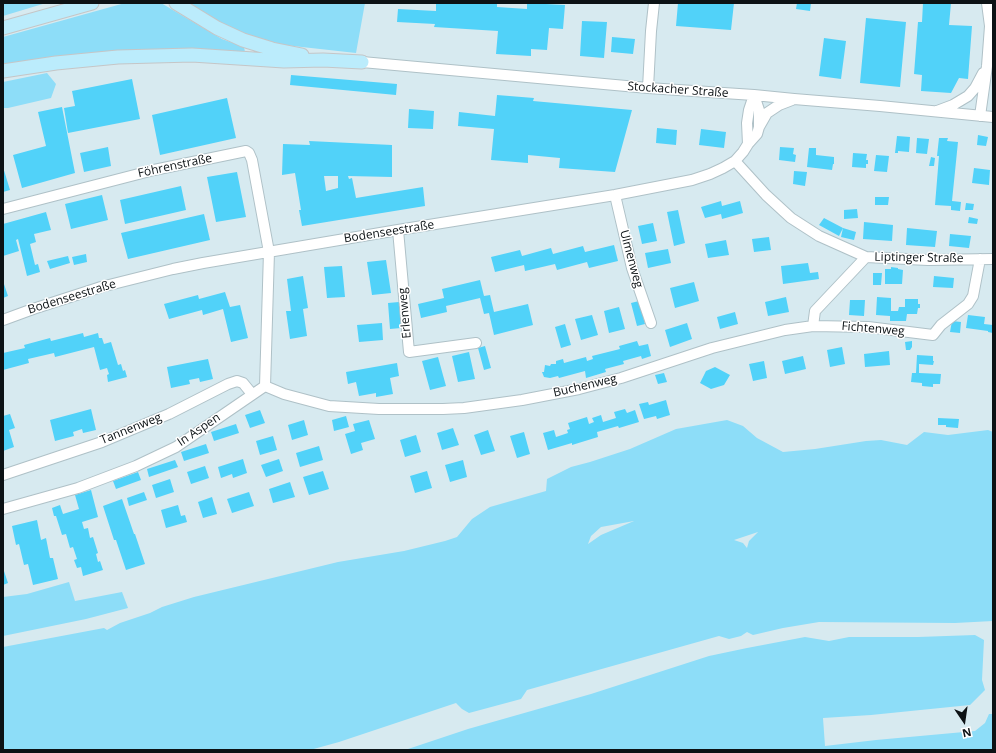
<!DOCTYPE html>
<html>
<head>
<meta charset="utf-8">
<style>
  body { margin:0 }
  #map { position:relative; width:996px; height:753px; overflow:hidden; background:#d7eaf0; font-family:"Open Sans",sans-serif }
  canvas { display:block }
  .frame { position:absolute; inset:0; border:4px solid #0c1215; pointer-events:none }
  .north { position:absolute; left:944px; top:701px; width:40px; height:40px; -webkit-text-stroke:3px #fff; paint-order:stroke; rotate:167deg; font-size:11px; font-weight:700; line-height:16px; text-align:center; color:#0c1215 }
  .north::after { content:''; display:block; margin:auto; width:14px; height:18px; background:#0c1215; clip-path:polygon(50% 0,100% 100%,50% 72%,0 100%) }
</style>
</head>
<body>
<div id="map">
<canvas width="996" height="753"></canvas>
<div class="frame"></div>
<div class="north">N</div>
</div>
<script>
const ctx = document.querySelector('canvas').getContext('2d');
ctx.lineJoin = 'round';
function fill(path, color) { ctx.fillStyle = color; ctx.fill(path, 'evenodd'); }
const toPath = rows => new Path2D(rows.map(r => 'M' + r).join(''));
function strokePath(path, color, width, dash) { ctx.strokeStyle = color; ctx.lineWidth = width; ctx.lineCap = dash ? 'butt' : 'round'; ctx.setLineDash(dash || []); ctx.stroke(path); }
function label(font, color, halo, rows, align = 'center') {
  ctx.font = font + ' "Open Sans",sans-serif'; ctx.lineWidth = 3; ctx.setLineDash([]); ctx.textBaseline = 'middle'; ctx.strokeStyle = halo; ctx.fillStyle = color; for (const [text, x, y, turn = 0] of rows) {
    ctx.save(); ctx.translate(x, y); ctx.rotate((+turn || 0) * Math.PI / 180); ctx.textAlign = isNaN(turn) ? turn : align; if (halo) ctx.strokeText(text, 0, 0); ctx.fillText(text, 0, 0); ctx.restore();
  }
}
fill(toPath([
  [3,3,46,3,3,16],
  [125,3,161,3,222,39,244,47,245,52,3,67,3,37],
  [188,3,365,3,356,53,284,45,246,35,213,19],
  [47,73,56,84,51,98,8,108,3,108,3,82],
  [727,420,743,426,757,438,783,452,815,449,866,441,881,440,907,445,924,432,948,435,988,430,993,432,993,621,955,623,819,622,783,628,753,635,747,632,741,636,729,639,719,636,527,690,521,699,469,713,462,709,456,703,339,742,310,750,3,750,3,647,104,628,107,630,120,623,150,613,162,607,194,597,338,562,404,551,445,541,457,537,472,519,490,507,546,491,547,479,571,467,590,462,630,449,676,429],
  [634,521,601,535,588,544,591,536,601,527],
  [758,532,749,541,747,548,743,543,734,540],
  [69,582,75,601,122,592,128,608,86,619,3,636,3,597,27,594],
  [975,635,984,640,982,680,985,690,970,705,871,715,823,718,825,746,876,740,975,731,985,723,989,714,993,714,993,750,405,750,468,729,591,694,709,656,747,648,805,637,829,641,849,637,918,637]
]), '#8dddf8');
fill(toPath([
  [436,3,497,3,497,7,527,9,527,3,565,5,563,29,549,28,547,50,531,49,531,56,496,54,498,31,434,27,435,24,397,22,398,9,436,11],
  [678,3,734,3,731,30,676,26],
  [797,3,811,3,810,11,796,9],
  [923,3,951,3,949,25,972,26,968,79,959,78,951,93,921,91,922,75,914,74,918,22,922,22],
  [866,18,906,22,900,87,860,83],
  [582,21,607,22,604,58,580,56],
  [612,37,635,39,633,54,611,52],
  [824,38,846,41,841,79,819,76],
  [291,75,397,84,396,95,290,85],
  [132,79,140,119,68,133,64,108,75,106,72,91],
  [497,95,534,98,533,101,632,110,615,172,559,168,560,158,528,155,528,163,491,160,494,129,458,126,459,112,495,116],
  [227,98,236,138,160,155,152,115],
  [62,107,75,173,22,188,13,155,46,146,38,112],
  [409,109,434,111,433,129,408,128],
  [657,128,677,130,676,145,656,143],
  [701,129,726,132,724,148,699,145],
  [978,135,988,137,986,146,977,145],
  [897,136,910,137,909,152,898,151,898,153,895,153],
  [917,138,929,139,927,154,916,153],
  [939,138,948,138,947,141,958,142,952,201,961,202,960,211,951,210,951,206,935,205,939,156,937,156],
  [309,141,392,145,392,177,348,176,349,179,352,178,356,198,423,187,425,206,302,226,299,210,301,210,295,173,282,175,283,144,310,145],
  [324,176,338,176,338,188,326,191],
  [108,147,111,166,84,172,80,153],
  [780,147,794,148,793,154,796,155,795,162,779,160],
  [809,148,816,148,816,155,834,157,834,164,833,164,832,170,807,167],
  [853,153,867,154,866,160,868,160,868,164,866,164,866,168,852,167],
  [876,155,889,156,887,172,874,171],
  [931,157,935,158,934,166,929,166],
  [3,167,10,190,3,192],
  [974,168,990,170,989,185,972,183],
  [794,171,807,172,805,186,793,184],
  [237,172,246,217,216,222,207,177],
  [181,186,186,210,125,224,120,200],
  [102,195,108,220,71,229,65,204],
  [875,197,889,197,888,205,875,205],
  [721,201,722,206,740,201,743,213,722,219,721,214,705,218,701,207],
  [966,203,974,204,973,210,965,210],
  [857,209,858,218,844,219,844,210],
  [678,210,685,243,674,246,667,212],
  [46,212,51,230,34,234,36,242,30,244,35,265,38,264,40,272,27,276,18,239,16,240,19,251,3,256,3,224],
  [204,214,210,240,128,259,121,233],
  [969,217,978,219,977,224,968,223],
  [824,218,843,228,839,236,819,225],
  [864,222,893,225,892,241,863,239],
  [653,223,657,241,642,244,638,226],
  [843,228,856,232,854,240,841,237],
  [907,228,937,231,935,247,906,245],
  [950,234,971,236,969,248,949,246],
  [769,237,771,250,754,252,752,239],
  [726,240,729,255,708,258,705,244],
  [614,245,618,261,589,268,587,262,557,270,555,264,525,271,524,265,495,272,491,257,520,250,522,256,551,248,553,254,583,246,585,252],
  [668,249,671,263,648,268,645,253],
  [86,254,87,262,74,265,72,257],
  [68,256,70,263,50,269,47,261],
  [386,260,391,293,372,295,367,262],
  [808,263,810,273,818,272,819,279,783,284,781,266],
  [342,266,345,297,327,298,324,267],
  [891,267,898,268,898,269,903,270,902,284,885,284,885,269,891,269],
  [873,273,882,273,881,285,873,285],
  [303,276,308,308,303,309,307,336,290,339,286,311,291,311,287,279],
  [934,276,954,278,953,288,933,287],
  [480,280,484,296,490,295,494,312,528,304,533,325,494,335,489,313,484,314,480,298,446,306,447,312,421,318,418,304,444,298,442,289],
  [3,281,8,296,3,298],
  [694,282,699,301,675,308,670,288],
  [225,292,230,307,240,305,248,338,231,342,223,309,203,315,202,310,169,319,164,304,198,295,199,299],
  [786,297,789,312,768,316,765,302],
  [877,297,891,298,891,311,898,311,899,307,905,307,905,299,918,299,918,304,920,304,920,308,918,308,917,314,907,314,906,321,890,321,890,316,876,315],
  [850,300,865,300,864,316,849,315],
  [639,301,645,324,637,326,631,303],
  [399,302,401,328,390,329,388,303],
  [619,307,625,329,609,333,604,311],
  [735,312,738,324,720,329,717,317],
  [592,315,598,335,581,340,575,319],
  [968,315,985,317,984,324,993,325,993,333,988,332,988,331,966,328],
  [952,321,961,322,960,333,950,332],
  [382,323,383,340,359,342,357,325],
  [687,323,692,339,670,347,665,330],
  [565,324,571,345,561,348,555,327],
  [83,333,84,337,98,333,99,338,102,338,104,344,111,342,118,365,121,364,123,371,125,370,127,377,108,382,107,375,109,374,107,368,100,370,94,347,55,357,54,353,28,359,29,363,3,370,3,353,25,348,24,345,50,338,51,341],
  [637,341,639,346,648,344,651,356,642,359,641,356,623,361,624,364,605,369,606,372,586,378,585,371,559,378,558,376,550,378,544,377,542,372,544,372,545,365,550,366,551,364,556,364,556,361,563,359,564,363,586,357,587,361,593,359,592,356,620,349,619,346],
  [912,341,912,347,910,350,906,350,905,342],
  [485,346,491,368,484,370,478,348],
  [842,347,845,364,830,367,827,350],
  [889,351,890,365,865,367,864,354],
  [469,352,475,379,458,382,452,356],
  [917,355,933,356,933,361,934,361,933,365,919,364,919,373,941,374,940,384,933,384,933,387,922,386,922,383,911,382,912,373,916,373],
  [803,356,806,369,785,374,782,361],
  [438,357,446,386,430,390,422,361],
  [208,359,213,379,200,382,199,378,189,380,190,384,171,388,167,367],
  [764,361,767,378,753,381,749,364],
  [397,363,399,376,390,378,393,394,376,397,376,393,359,396,356,382,348,384,346,372],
  [715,367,730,375,724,385,711,389,700,383,706,371],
  [664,373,667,382,658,384,655,375],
  [666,400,670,415,657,419,656,416,644,419,639,404,648,402,649,405],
  [91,409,96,430,83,433,82,429,73,432,74,436,55,441,50,420],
  [625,409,627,413,635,410,639,422,619,428,618,426,597,432,598,437,572,445,572,443,548,450,543,433,554,430,556,437,568,433,567,430,570,429,568,423,587,417,589,424,594,422,592,418,601,415,603,422,616,418,614,412],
  [260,410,265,423,250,428,245,415],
  [10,414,15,428,9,430,14,447,3,451,3,416],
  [346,416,349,427,334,431,332,420],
  [938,418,959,419,958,428,946,427,946,425,938,425],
  [304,420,308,435,292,440,288,425],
  [369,420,375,439,361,443,363,450,351,454,345,434,355,431,353,424],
  [236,424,239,433,214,441,211,432],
  [453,428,459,445,442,450,437,433],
  [488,430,495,451,481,455,474,435],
  [524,432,530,454,517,458,510,436],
  [416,435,421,452,405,457,400,440],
  [273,436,277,450,260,455,256,441],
  [206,444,209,453,184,461,181,452],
  [319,446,323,460,300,467,296,453],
  [243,459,247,473,233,478,232,474,221,478,218,467],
  [279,459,283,471,266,477,261,465],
  [175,460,178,467,149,477,147,469],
  [463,460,467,477,450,482,445,465],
  [205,466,209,478,191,484,187,472],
  [323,471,329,489,309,495,303,477],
  [427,471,432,488,415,493,410,476],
  [138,472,141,480,116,489,113,481],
  [170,479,174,492,156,498,152,485],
  [290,482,295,497,273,503,269,489],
  [91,490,98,517,82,522,84,529,88,528,90,538,93,537,98,553,96,554,98,562,100,561,103,570,83,576,81,567,77,568,74,560,77,559,73,547,70,548,66,534,62,535,56,516,54,516,52,508,60,505,63,514,79,509,75,495],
  [144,492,147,500,129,506,127,498],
  [249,492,254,506,232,513,227,499],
  [212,497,217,514,203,518,198,502],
  [122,499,134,534,135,534,145,564,126,570,116,540,114,540,103,506],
  [178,505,181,516,185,515,187,522,166,528,161,510],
  [37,520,41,540,46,538,50,558,53,558,58,579,33,585,28,564,24,565,19,544,16,545,12,526],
  [3,568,8,583,3,585]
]), '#51d2f9');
const minor = toPath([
  [362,62,648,88,754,95,794,99,880,106,993,117],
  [648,88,651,31,654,3],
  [937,111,953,105,968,96,975,88,983,73],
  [980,116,987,66,990,26,987,3],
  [759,127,767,113,779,105,792,100],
  [748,144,747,123,749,110,754,95],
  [735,161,766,195,791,218,819,236,866,257,928,260,993,259],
  [615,195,632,268,651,323],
  [3,209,154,170,246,151,249,153,252,160,269,252,265,386,176,447,136,466,78,488,3,509],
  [398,230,409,352,476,343],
  [3,320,33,309,101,287,173,269,203,263,398,230,615,195,692,180,710,174,723,168,735,161,743,152,748,144,757,134,759,127,759,110,754,95],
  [813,326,868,327,933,335,941,325,968,304,973,296,980,259],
  [265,386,284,394,329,406,379,409,443,409,464,408,522,400,579,389,621,378,712,348,785,330,813,326,815,311,866,257],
  [3,475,102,442,169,414,228,384,237,381,243,383,252,394]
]);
const major = toPath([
  [176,3,217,28,243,40,272,49,302,55],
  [3,28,92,3],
  [3,71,56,63,118,57,192,55,284,61,323,60,362,62]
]);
strokePath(minor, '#afc1c7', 12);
strokePath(major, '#c5c6c7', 15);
strokePath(minor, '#fff', 10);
strokePath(major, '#bbecfc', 13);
label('12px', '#0c1215', '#fff', [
  ["Stockacher Straße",678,90,4],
  ["Föhrenstraße",175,166,-12],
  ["Bodenseestraße",389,232,-9],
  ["Liptinger Straße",919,258,1],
  ["Ulmenweg",631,259,75],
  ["Bodenseestraße",72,297,-17],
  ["Erlenweg",405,313,-95],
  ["Fichtenweg",873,329,5],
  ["Buchenweg",585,386,-13],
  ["Tannenweg",131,429,-22],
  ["In Aspen",199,430,-34]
]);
</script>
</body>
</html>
